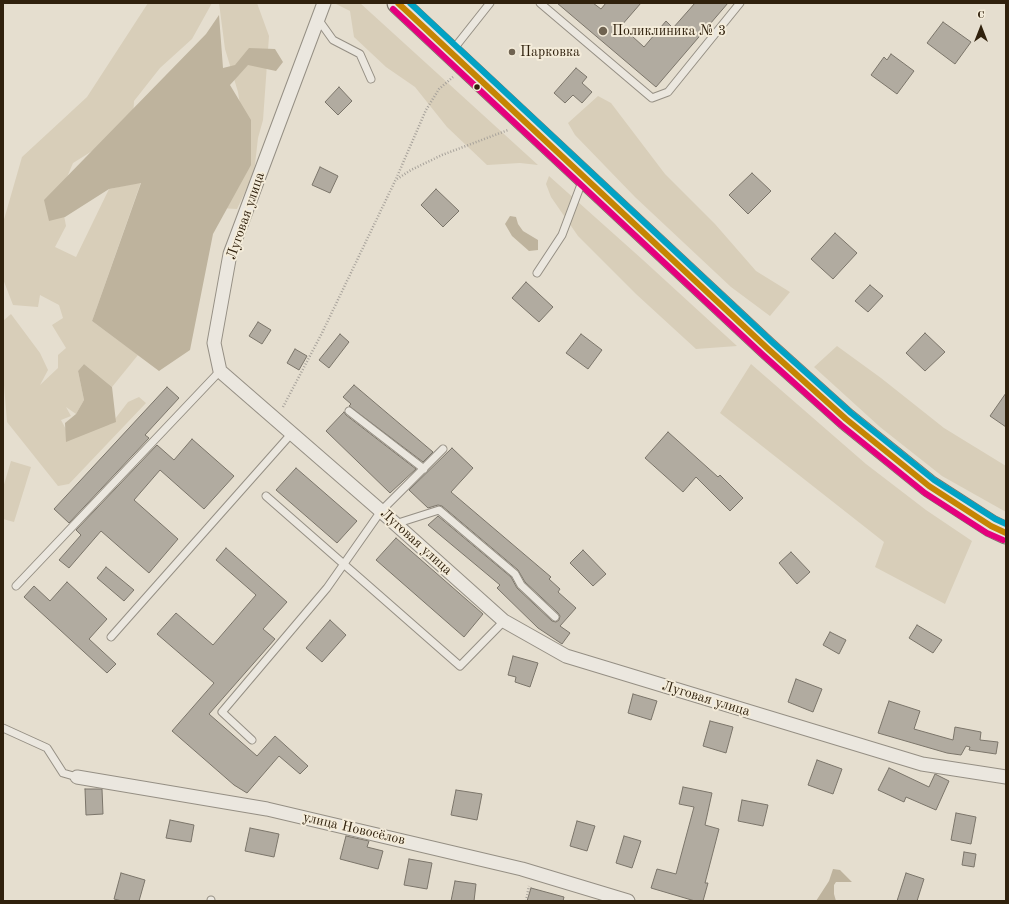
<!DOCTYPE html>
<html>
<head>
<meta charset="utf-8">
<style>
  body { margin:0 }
  #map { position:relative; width:1009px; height:904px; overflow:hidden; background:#e5decf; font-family:"Old Standard TT",serif }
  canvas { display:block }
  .frame { position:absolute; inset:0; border:4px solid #30210d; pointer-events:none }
  .north { position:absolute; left:961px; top:8px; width:40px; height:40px; -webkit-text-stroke:3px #f4ecda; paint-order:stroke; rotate:0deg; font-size:11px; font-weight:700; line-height:16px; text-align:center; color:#30210d }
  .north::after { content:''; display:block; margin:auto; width:14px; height:18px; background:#30210d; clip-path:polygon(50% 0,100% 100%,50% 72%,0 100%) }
</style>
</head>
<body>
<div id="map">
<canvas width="1009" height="904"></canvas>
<div class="frame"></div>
<div class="north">С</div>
</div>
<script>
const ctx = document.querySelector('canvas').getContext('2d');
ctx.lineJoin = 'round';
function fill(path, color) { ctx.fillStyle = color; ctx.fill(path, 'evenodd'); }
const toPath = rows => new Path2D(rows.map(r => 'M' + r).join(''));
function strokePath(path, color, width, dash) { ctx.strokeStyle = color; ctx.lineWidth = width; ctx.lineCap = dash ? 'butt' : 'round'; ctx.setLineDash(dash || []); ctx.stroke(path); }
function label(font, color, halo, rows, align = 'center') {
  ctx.font = font + ' "Old Standard TT",serif'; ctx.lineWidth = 4; ctx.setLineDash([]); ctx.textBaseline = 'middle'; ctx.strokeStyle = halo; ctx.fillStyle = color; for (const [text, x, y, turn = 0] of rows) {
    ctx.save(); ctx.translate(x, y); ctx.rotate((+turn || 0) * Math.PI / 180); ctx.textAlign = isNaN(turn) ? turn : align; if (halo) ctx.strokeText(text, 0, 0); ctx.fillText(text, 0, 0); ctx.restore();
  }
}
fill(toPath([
  [148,3,212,3,192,39,160,68,134,101,133,118,113,138,73,163,60,194,66,226,55,247,76,257,109,189,141,182,92,321,138,355,112,387,84,364,78,371,84,400,76,414,66,407,71,416,61,420,68,433,111,424,128,402,139,397,146,403,69,484,58,486,7,422,3,373,3,321,11,314,40,353,48,370,40,385,58,368,58,355,66,348,52,325,63,318,59,305,40,295,38,307,13,305,3,279,3,223,22,157,87,97],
  [219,3,257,3,269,36,263,120,258,138,254,173,237,209,219,208,245,136,238,92,225,49],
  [334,3,360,3,538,165,520,163,487,165,447,127,415,87,386,67,354,37,350,11],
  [598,96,611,103,665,174,715,224,756,271,790,292,770,316,731,287,635,197,575,135,568,123],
  [549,176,643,260,737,346,696,349,636,294,578,236,551,197,546,184],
  [837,346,881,378,944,428,1006,466,1006,512,942,476,880,427,814,367],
  [751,364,866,464,926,510,972,541,945,604,875,567,884,542,720,413],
  [11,461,31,467,14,522,3,519,3,488]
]), '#d8ceb9');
fill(toPath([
  [219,15,223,68,235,65,249,48,275,49,283,62,276,71,248,65,230,85,251,120,251,165,213,234,190,350,159,371,92,321,141,183,109,189,65,217,49,221,44,200,206,34],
  [510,216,516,217,518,224,523,231,538,240,538,250,529,251,512,236,505,224],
  [84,364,112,387,116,422,66,442,65,423,76,414,84,400,78,371],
  [833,869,840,870,852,882,836,882,834,885,834,894,836,901,816,901,829,881]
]), '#beb39d');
const building = toPath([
  [557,3,593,3,601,9,606,3,641,3,621,26,644,47,666,21,673,28,695,3,728,3,656,87,557,3],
  [943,22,971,42,955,64,927,43,943,22],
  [891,54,914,71,897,94,871,75,884,57,887,60,891,54],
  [576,68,587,77,582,83,592,92,582,103,573,95,565,103,554,93,576,68],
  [339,87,352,101,338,115,325,102,339,87],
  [320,167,338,176,330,193,312,185,320,167],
  [752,173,771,191,748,214,729,195,752,173],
  [436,189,459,211,443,227,421,205,436,189],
  [835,233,857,253,833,279,811,259,835,233],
  [526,282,553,307,539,322,512,298,526,282],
  [870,285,883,296,868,312,855,301,870,285],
  [258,322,271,330,262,344,249,336,258,322],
  [925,333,945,352,925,371,906,353,925,333],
  [340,334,349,342,329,368,319,360,340,334],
  [581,334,602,350,588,369,566,353,581,334],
  [295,349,307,356,299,370,287,363,295,349],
  [354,385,433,452,423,462,349,406,351,404,343,397,354,385],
  [167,387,179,398,145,435,149,438,69,523,54,509,167,387],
  [1006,393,1006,427,990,416,1006,393],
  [344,412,346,415,416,469,390,493,326,431,344,412],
  [668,432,718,477,720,475,743,498,730,511,696,477,683,492,645,458,668,432],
  [192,439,234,476,204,509,160,470,134,500,178,539,149,573,101,531,69,568,59,560,81,535,76,530,157,445,174,460,192,439],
  [452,448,473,468,451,492,551,577,549,579,560,589,558,592,576,608,560,626,570,633,562,644,538,628,497,588,500,585,428,525,438,516,511,577,517,588,552,621,556,622,559,620,560,616,558,613,525,582,518,570,442,506,438,505,428,508,409,490,452,448],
  [296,468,357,521,337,543,276,490,296,468],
  [396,538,483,614,464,637,376,560,396,538],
  [226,548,287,602,263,629,275,639,209,714,257,756,275,736,308,766,300,774,279,756,247,793,234,785,172,731,214,683,157,634,176,613,213,645,256,595,216,560,226,548],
  [583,550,606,574,593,586,570,563,583,550],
  [791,552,810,572,797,584,779,563,791,552],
  [106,567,134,590,124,601,97,578,106,567],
  [67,582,107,619,89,639,116,664,107,673,24,597,34,586,50,601,67,582],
  [330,620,346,635,322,662,306,648,330,620],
  [917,625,942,640,933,653,909,638,917,625],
  [830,632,846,640,839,654,823,645,830,632],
  [513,656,538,663,530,687,515,682,516,677,508,675,513,656],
  [796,679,822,689,813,712,788,702,796,679],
  [633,694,657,701,651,720,628,713,633,694],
  [889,701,920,711,914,729,953,740,955,727,981,732,980,740,998,742,996,754,969,750,970,747,966,746,961,755,947,753,878,733,889,701],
  [710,721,733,727,726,753,703,746,710,721],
  [817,760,842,769,833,794,808,785,817,760],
  [889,768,929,787,935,774,949,781,936,810,906,797,904,802,878,790,889,768],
  [683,787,712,793,705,825,719,829,705,883,708,883,703,901,695,901,651,888,657,869,676,874,694,807,679,804,683,787],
  [85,789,102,789,103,814,86,815,85,789],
  [456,790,482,794,477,820,451,815,456,790],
  [742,800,768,805,763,826,738,821,742,800],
  [956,813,976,817,971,844,951,840,956,813],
  [170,820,194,825,191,842,166,838,170,820],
  [577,821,595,826,587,851,570,846,577,821],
  [250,828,279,834,274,857,245,851,250,828],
  [346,836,369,841,367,847,383,851,378,869,340,859,346,836],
  [624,836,641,841,632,868,616,863,624,836],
  [964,852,976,854,974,867,962,865,964,852],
  [409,859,432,863,427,889,404,885,409,859],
  [121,873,145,880,139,901,122,901,114,899,121,873],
  [906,873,924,879,917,901,897,901,906,873],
  [455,881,476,884,474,901,451,901,455,881],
  [531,888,564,897,563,901,527,901,531,888]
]);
fill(building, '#b1aba0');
strokePath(building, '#7b756a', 1);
const lane = toPath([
  [540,3,652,98,668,92,740,3],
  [318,19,333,40,360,54,371,79],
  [452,51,490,3],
  [537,273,562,235,583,179],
  [349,411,424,469],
  [266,496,460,666,504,621],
  [395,524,439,510,515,574,521,585,555,617],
  [16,586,220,371],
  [111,637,292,433],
  [3,728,47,748,63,773,77,777],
  [252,740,222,712,327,588,381,511,443,449],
  [211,901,211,900]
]);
const street = toPath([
  [324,3,230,254,214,343,220,371,381,511,504,621,566,656,922,764,1006,777],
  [77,777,267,809,522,869,628,901]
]);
const primary = toPath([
  [398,3,767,348,846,419,929,486,991,526,1006,533]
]);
strokePath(lane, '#958f84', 9);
strokePath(street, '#958f84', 15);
strokePath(primary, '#7b756a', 23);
strokePath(toPath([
  [397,179,411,170,442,155,508,130],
  [283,407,322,333,396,179,426,110,439,89,453,77],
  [526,901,529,886]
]), '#a7a29b', 2.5, [1, 2]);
strokePath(lane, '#ebe7df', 7);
strokePath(street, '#ebe7df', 13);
strokePath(primary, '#e8e3da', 21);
strokePath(toPath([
  [398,3,767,348,846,419,929,486,991,526,1006,533]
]), '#c58503', 6);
strokePath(toPath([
  [393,9,762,354,841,425,925,493,987,533,1003,540]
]), '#e5007d', 6);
strokePath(toPath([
  [410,3,772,342,851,413,934,480,995,519,1006,524]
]), '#02a2c4', 6);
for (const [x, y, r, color] of [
  [603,31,5,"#6f6351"],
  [512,52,4,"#6f6351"],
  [477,87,3.5,"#30210d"]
]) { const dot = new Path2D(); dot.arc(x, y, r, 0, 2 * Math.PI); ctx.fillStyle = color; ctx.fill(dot); strokePath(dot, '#f4ecda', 1.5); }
label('14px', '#30210d', '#f4ecda', [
  ["Поликлиника № 3",612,31],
  ["Парковка",520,52]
], 'left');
label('14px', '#30210d', '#f4ecda', [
  ["Луговая улица",246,216,-71],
  ["Луговая улица",416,542,42],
  ["Луговая улица",706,699,17],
  ["улица Новосёлов",354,829,13]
]);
</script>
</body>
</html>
